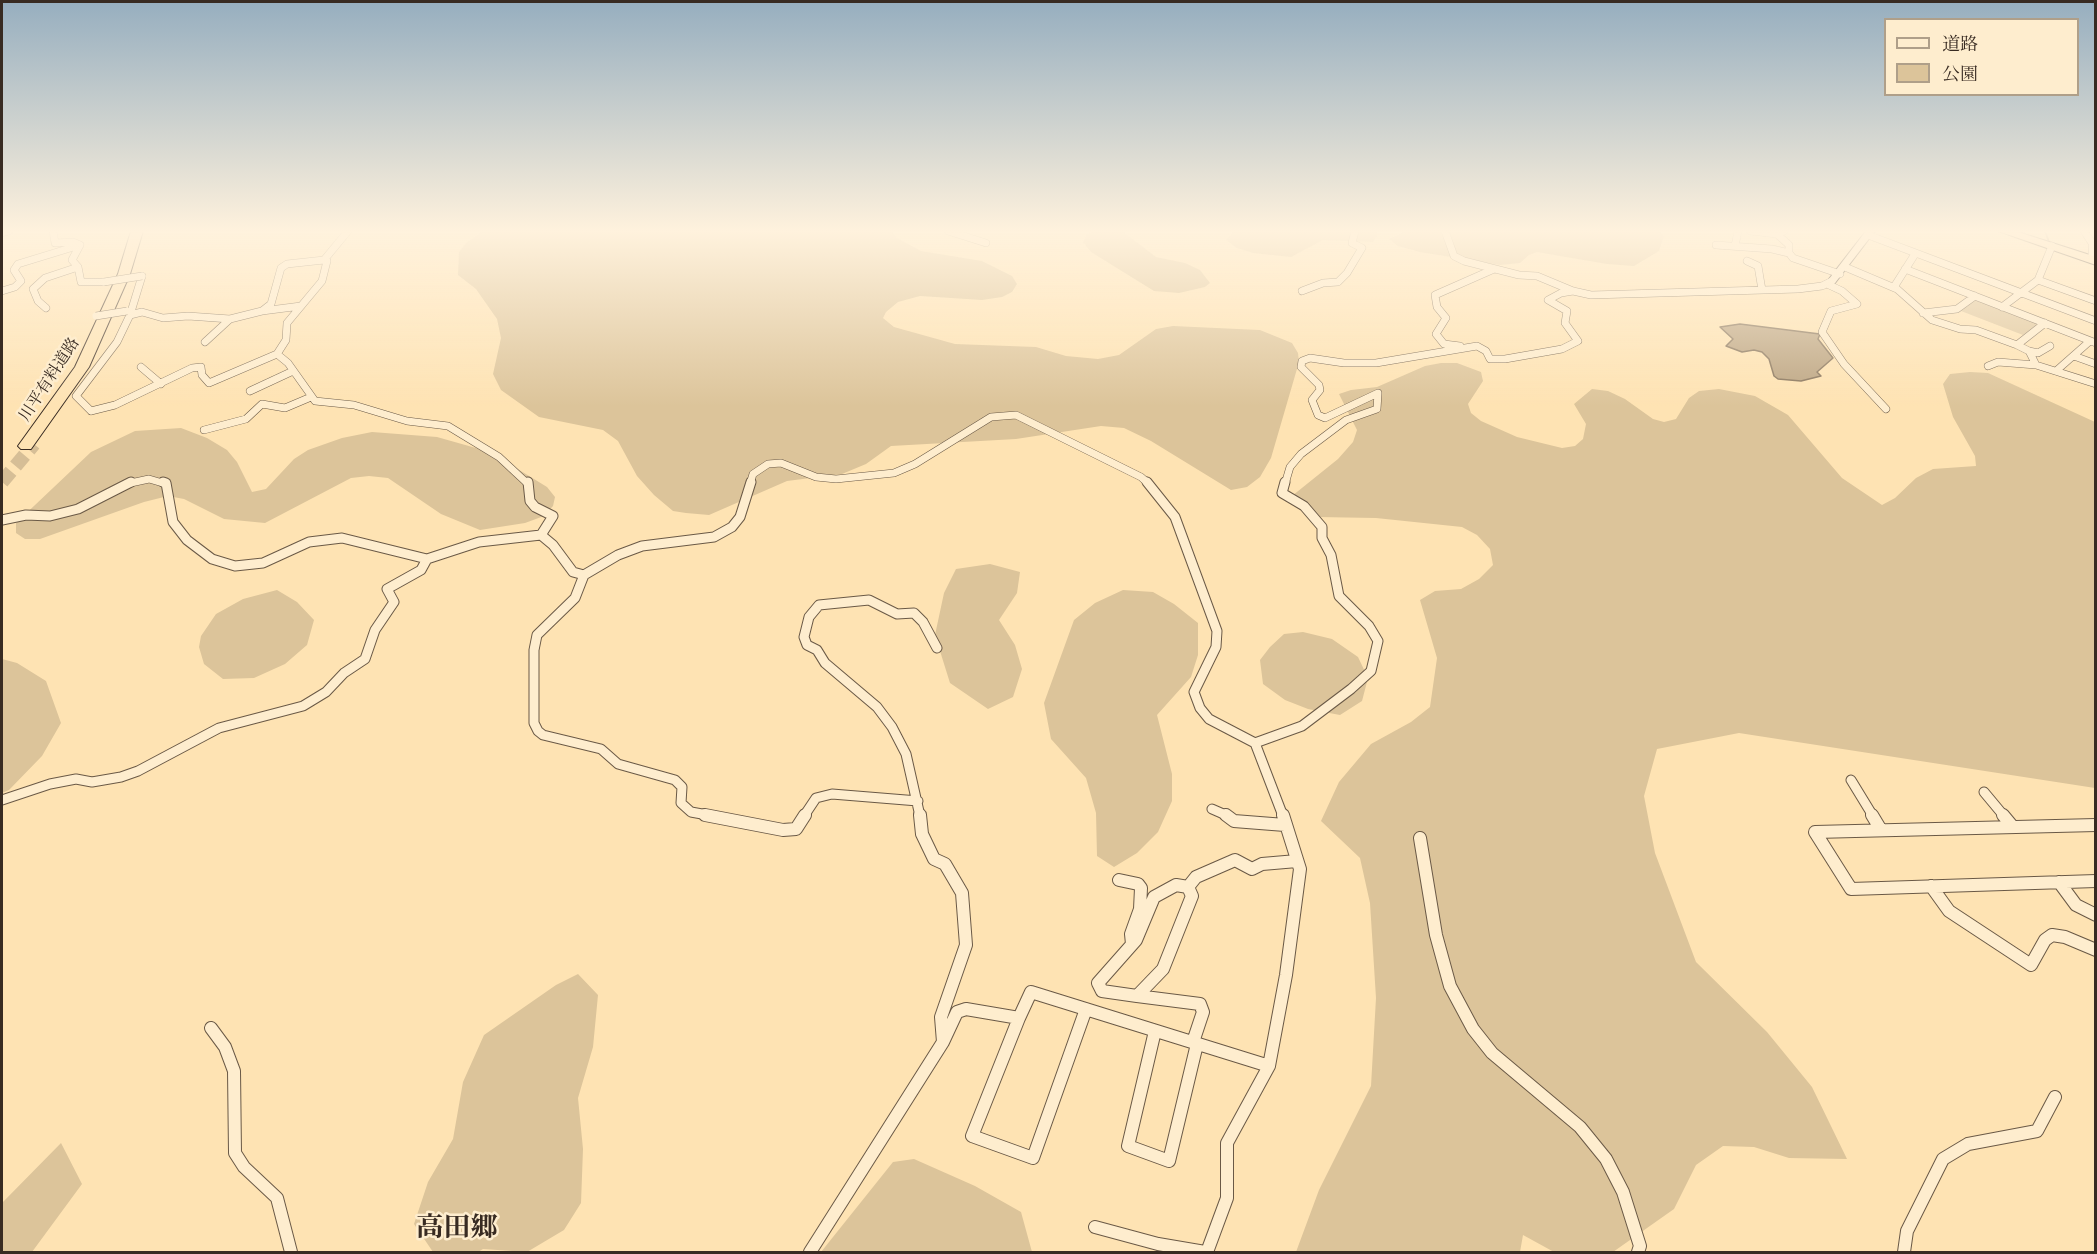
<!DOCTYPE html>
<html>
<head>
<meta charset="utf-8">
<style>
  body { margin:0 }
  #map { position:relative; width:2097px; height:1254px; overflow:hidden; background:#fee3b3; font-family:Cardo,"Noto Serif JP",serif }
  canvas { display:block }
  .frame { position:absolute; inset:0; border:3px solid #382b22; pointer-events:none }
  .legend { position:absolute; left:1884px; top:18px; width:195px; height:78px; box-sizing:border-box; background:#feedce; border:2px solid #af9f89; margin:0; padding:8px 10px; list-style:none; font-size:18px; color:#382b22 }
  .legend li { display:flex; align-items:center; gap:12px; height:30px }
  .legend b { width:30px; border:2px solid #af9f89 }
</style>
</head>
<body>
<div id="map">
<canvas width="2097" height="1254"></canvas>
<div class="frame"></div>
<ul class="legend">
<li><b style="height:8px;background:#feedce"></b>道路</li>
<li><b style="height:16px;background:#dcc49a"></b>公園</li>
</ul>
</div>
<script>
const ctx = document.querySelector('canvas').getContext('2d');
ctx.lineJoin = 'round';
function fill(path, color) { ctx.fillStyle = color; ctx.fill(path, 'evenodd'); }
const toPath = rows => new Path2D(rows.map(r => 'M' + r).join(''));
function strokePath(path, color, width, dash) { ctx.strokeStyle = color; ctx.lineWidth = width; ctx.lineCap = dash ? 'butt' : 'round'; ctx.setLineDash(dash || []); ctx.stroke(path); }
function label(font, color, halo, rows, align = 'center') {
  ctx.font = font + ' Cardo,"Noto Serif JP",serif'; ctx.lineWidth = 5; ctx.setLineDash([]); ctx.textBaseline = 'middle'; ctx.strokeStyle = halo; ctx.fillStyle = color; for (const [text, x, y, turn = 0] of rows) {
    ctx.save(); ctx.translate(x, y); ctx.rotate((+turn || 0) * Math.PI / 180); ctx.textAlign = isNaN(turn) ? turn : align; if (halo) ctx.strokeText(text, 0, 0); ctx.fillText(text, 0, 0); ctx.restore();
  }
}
fill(toPath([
  [483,231,891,231,897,238,921,251,982,261,1012,276,1017,284,1012,292,1002,297,982,300,920,296,898,302,886,312,883,318,894,327,955,344,1036,347,1066,356,1098,359,1119,355,1156,329,1173,326,1260,330,1292,343,1298,353,1299,362,1271,458,1260,477,1247,487,1231,490,1151,441,1124,428,1101,426,1016,439,891,446,866,464,842,474,787,481,709,515,686,513,673,511,654,495,637,476,618,441,603,430,539,417,501,390,493,374,501,338,497,319,476,289,458,275,459,252,466,243],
  [1094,231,1122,231,1156,257,1185,263,1200,270,1210,283,1205,287,1179,293,1154,291,1091,252,1083,242,1087,234],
  [1234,231,1377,231,1377,236,1373,242,1323,240,1291,257,1253,253,1237,248,1226,240],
  [1407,231,1658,231,1664,236,1659,251,1634,266,1607,264,1537,252,1529,255,1520,263,1500,265,1420,252,1398,246,1389,239],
  [1978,299,2039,323,2023,335,1961,311],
  [1441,363,1457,363,1481,372,1483,381,1468,404,1471,413,1481,421,1517,437,1562,448,1575,446,1583,439,1586,424,1574,404,1592,389,1608,391,1625,399,1653,419,1664,422,1676,419,1689,398,1699,391,1719,389,1755,396,1788,415,1842,478,1882,505,1895,498,1916,478,1933,469,1976,466,1975,456,1953,417,1943,384,1950,374,1970,372,1988,373,2095,422,2095,788,1739,733,1657,749,1644,796,1655,853,1696,962,1767,1032,1812,1087,1847,1159,1789,1158,1754,1147,1723,1146,1696,1165,1674,1209,1613,1252,1554,1252,1523,1235,1520,1252,1296,1252,1319,1190,1371,1086,1376,998,1370,903,1360,858,1321,821,1339,782,1371,744,1411,722,1430,707,1437,658,1420,600,1435,591,1461,589,1479,579,1493,565,1490,549,1477,535,1462,527,1376,518,1317,517,1300,510,1287,500,1338,459,1353,442,1357,430,1339,394,1351,390,1377,387,1425,366],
  [181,428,207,438,227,450,237,462,252,492,266,489,294,459,308,450,342,438,372,432,437,437,490,452,547,487,555,497,553,506,544,516,525,523,480,530,441,514,388,478,369,476,351,478,265,523,224,519,184,499,168,496,144,502,40,539,25,539,16,533,16,523,91,452,135,431],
  [990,564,1020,572,1017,593,999,620,1015,645,1022,669,1013,697,988,709,950,683,935,635,944,593,956,569],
  [277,590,297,602,314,620,307,645,285,664,254,678,223,679,204,664,199,647,201,636,216,614,243,599],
  [1123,590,1153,592,1174,604,1198,623,1198,655,1191,677,1157,715,1172,774,1172,801,1158,832,1137,853,1114,867,1097,856,1096,813,1086,778,1051,739,1044,703,1074,620,1095,603],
  [1303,632,1332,639,1358,657,1368,678,1362,701,1340,715,1308,709,1285,700,1263,684,1260,660,1270,647,1284,634],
  [2,659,17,663,46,681,61,723,42,756,9,790,2,793],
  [578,974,598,995,593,1047,578,1098,583,1149,581,1203,564,1230,527,1252,483,1249,478,1252,433,1252,414,1224,428,1182,453,1139,463,1082,484,1035,556,985],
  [61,1143,82,1184,32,1252,2,1252,2,1203],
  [914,1159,975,1186,1021,1212,1032,1252,821,1252,893,1162]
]), '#dcc49a');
const water = toPath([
  [1740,324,1820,334,1818,339,1833,358,1817,372,1821,376,1801,381,1778,379,1774,376,1769,359,1762,352,1754,350,1742,352,1726,346,1733,339,1720,327,1740,324]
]);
fill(water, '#bba482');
strokePath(water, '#87745c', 1.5);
strokePath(toPath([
  [2045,231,2049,242]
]), '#87745c', 2);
strokePath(toPath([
  [2,482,34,444]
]), '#d6be96', 14, [14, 7]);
const streetFar2 = toPath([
  [53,231,55,243,73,242,80,245,72,260,78,267,81,282,104,282],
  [348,231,324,260,327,261,322,281,287,323,286,340,277,354,288,363,315,401,354,405,407,421,448,426,499,457,528,484],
  [948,231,986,243],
  [1445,231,1454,256,1464,261,1519,275,1537,276,1573,291,1591,295,1798,289,1822,286,1832,281],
  [1750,231,1777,234],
  [1784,231,1777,234,1789,245,1789,253,1793,258,1840,274],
  [2084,231,2092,243,2092,259],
  [2,233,9,231],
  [1868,235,2096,321],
  [1716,245,1772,249,1789,253],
  [1735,246,1738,231],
  [1747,261,1758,266,1762,290],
  [1845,267,1897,289,1932,320,1960,329,1976,330,2017,345,2029,351,2036,365,2096,384],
  [1905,269,2096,343],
  [2038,280,2096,301],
  [1827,284,1842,291,1857,304,1831,311,1822,332,1844,364,1886,409],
  [1894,287,1915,254],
  [2,291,15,287,21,281,14,270,18,264,80,245],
  [1302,291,1323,283,1338,282,1347,273,1362,248,1352,243,1355,231],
  [2002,307,2038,280,2052,246],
  [46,308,38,301,33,289,45,278,78,267],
  [262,311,301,306],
  [1923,313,1957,309,1975,296],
  [130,315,142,276],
  [205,342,230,319,262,311,271,304,281,268,287,264,324,260],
  [2017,345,2045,323],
  [1460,346,1444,344,1436,334,1446,318,1437,307,1435,295,1494,269],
  [2029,351,2038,353,2050,346],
  [2074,356,2096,364],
  [1988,366,1998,362,2036,365],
  [141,367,161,384],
  [2056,371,2090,341],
  [250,391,293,371],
  [91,411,76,396,117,342,130,315,142,312,163,318,188,316,230,319],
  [91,411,115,405,192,368,201,367,202,375,209,383,277,354],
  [204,430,246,419,262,404,285,408,311,397],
  [126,484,149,479,166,484],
  [750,484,753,474,768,464,781,463,816,477,836,479,894,473,915,464,991,417,1016,415,1141,477,1149,484],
  [1285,484,1290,467,1301,454,1346,420,1377,409,1378,393,1325,418,1318,415,1312,400,1320,390,1319,385,1301,367,1302,361,1310,358,1344,363,1376,363,1477,346,1486,351,1490,359,1505,359,1562,349,1578,341,1565,323,1567,311,1548,300,1561,293,1573,291]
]);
const streetFar1 = toPath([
  [163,482,166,483,173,522,187,540,212,559,235,566,263,563,309,542,342,538,427,559,479,542,541,535,553,545,573,572,584,575],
  [528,482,530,501,535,507,553,516,541,535],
  [1147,482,1175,517,1217,631,1216,647,1194,692,1200,708,1209,719,1255,743,1283,816],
  [2,520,26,515,50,516,78,509,131,482],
  [1255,743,1302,726,1351,689,1371,671,1378,641,1369,626,1339,596,1331,555,1322,538,1322,527,1304,506,1282,493,1285,482],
  [1851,780,1873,816],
  [1984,792,2004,816],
  [2,800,50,784,76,779,92,782,121,777,138,771,219,728,303,706,326,692,344,673,365,659,375,630,394,602,387,589,421,570,427,559],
  [1212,809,1228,816],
  [713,816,691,812,681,803,682,787,675,780,618,764,601,749,543,735,538,731,534,723,534,650,537,635,575,598,584,575,618,555,642,546,714,537,732,527,740,517,751,482],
  [804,816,816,798,832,794,918,801],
  [920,816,906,754,892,727,877,707,825,663,817,650,807,645,804,637,809,617,819,605,869,600,897,614,914,613,923,622,937,648]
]);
const street = toPath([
  [705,815,783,830,796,829,805,815],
  [920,815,922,834,934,859,945,864,962,893,966,945,941,1017,943,1042],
  [1226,815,1234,821,1285,825],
  [1872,815,1881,830],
  [2003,815,2013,827],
  [2096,825,1815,832,1851,889,2096,881],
  [1420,838,1436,935,1450,986,1473,1029,1492,1053,1580,1127,1606,1159,1623,1192,1640,1246,1638,1252],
  [1119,880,1138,884,1141,888,1140,909,1131,934,1132,944],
  [2059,882,2076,905,2096,915],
  [1176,885,1188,887,1192,896,1163,969,1137,996,1102,991,1098,983,1136,940,1154,897,1176,885],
  [1931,886,1949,911,2031,965,2045,940,2052,935,2065,937,2096,950],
  [1188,887,1196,877,1235,860,1252,869,1262,864,1297,861],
  [1137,996,1200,1004,1203,1012,1193,1042],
  [1019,1018,972,1136,1033,1158,1086,1009],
  [211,1028,225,1047,234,1071,235,1153,244,1167,277,1198,291,1252],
  [1155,1031,1128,1146,1169,1161,1197,1044],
  [1095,1227,1158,1244,1205,1252],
  [810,1252,943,1042,957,1012,966,1009,1019,1018,1031,992,1269,1066],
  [1207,1252,1227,1198,1227,1143,1269,1066,1286,975,1300,869,1283,815],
  [1904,1252,1907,1231,1943,1159,1968,1144,2037,1131,2055,1097]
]);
const secondary = toPath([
  [1866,231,1875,231,1835,283,1829,283,1829,279,1866,231]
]);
const highway = toPath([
  [131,231,143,231,130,274,89,367,31,449,21,449,18,446,75,367,118,274,131,231],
  [1998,231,2015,231,2096,257,2096,265,1998,231]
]);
strokePath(streetFar2, '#6a5946', 8);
strokePath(streetFar1, '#6a5946', 11);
strokePath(street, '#6a5946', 14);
strokePath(secondary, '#382b22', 2);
strokePath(highway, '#382b22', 2);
strokePath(streetFar2, '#feedce', 7);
strokePath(streetFar1, '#feedce', 9);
strokePath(street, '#feedce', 12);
fill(secondary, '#feedce');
fill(highway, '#fee3b3');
const streetBridge = toPath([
  [104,282,142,276],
  [96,316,127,311]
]);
strokePath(streetBridge, '#6a5946', 8, []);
strokePath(streetBridge, '#feedce', 7);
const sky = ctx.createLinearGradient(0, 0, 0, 406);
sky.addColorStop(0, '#96aebf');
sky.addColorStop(0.57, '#fff2dd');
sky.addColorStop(1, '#fff2dd00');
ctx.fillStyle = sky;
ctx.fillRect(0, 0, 2097, 406);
label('16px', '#382b22', '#feedce', [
  ["川平有料道路",50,380,-57]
]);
label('bold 27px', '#382b22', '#feedce', [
  ["高田郷",457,1230]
]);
</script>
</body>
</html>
